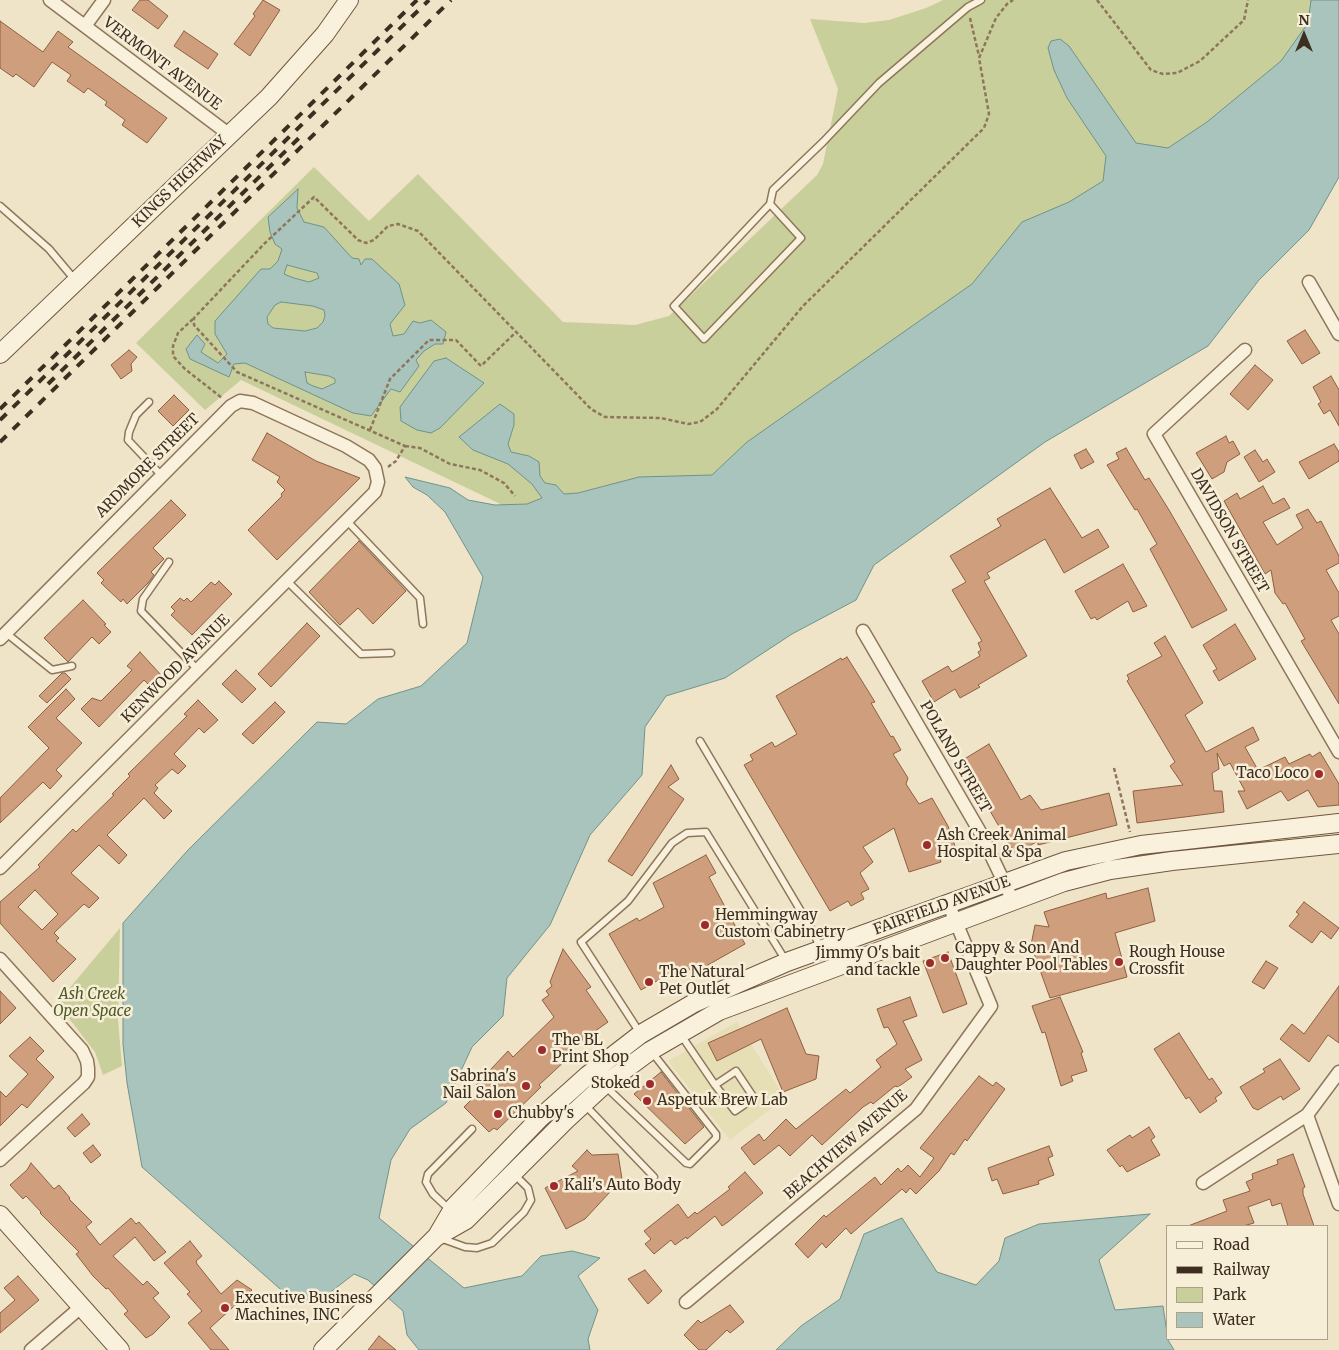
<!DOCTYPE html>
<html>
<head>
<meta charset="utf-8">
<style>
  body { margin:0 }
  #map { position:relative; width:1339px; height:1350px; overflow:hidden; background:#f0e4c8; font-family:Merriweather,serif }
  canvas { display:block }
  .legend { position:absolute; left:1166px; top:1225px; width:162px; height:115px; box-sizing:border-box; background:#f7eed8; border:1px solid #ada18e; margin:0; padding:6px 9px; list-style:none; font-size:15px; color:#3d2e20 }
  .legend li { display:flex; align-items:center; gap:10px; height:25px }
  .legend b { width:25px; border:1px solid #ada18e }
  .north { position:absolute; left:1279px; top:10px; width:50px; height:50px; -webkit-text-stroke:4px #f7eed8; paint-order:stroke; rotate:0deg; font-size:14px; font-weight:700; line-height:20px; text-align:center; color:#3d2e20 }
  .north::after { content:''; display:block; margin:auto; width:18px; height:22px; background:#3d2e20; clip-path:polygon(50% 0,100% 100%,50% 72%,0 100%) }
</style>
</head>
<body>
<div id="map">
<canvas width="1339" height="1350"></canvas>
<ul class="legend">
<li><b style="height:6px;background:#faf1dc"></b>Road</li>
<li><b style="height:6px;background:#3d2e20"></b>Railway</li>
<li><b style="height:14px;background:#c9cf9b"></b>Park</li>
<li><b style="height:14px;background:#a9c4bc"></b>Water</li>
</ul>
<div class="north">N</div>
</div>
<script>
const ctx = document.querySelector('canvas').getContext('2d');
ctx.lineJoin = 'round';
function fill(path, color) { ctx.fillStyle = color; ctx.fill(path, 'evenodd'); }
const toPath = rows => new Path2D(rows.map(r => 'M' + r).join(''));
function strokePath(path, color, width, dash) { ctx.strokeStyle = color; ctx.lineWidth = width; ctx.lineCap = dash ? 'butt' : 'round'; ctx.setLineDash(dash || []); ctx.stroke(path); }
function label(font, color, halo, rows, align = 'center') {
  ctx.font = font + ' Merriweather,serif'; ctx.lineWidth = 5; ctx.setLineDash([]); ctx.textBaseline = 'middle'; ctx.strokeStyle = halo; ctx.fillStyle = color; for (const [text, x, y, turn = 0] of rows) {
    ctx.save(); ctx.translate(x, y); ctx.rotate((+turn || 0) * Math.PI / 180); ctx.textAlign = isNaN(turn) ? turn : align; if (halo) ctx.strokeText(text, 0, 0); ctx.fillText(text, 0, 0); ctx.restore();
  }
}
fill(toPath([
  [737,1022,785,1098,730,1140,668,1061]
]), '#e6deb5');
fill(toPath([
  [943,0,1318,0,1322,48,742,498,561,533,241,380,205,410,136,343,314,167,369,221,418,174,563,322,635,325,669,316,817,175,823,164,838,89,810,19,864,23,889,20,926,8],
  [120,928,118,1020,122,1066,103,1075,95,1052,57,1003]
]), '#c9cf9b');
const water = toPath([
  [1311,0,1339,0,1339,177,1309,230,1259,280,1208,346,1045,442,874,565,856,600,792,634,725,678,666,696,645,727,642,775,590,835,550,925,507,978,503,1016,472,1047,446,1103,410,1129,391,1160,379,1218,464,1288,522,1276,541,1256,572,1251,600,1258,578,1276,598,1310,588,1339,590,1350,419,1350,407,1335,403,1311,368,1280,354,1274,319,1301,296,1303,142,1167,127,1083,123,1044,123,923,188,850,317,722,346,724,378,699,421,686,467,643,483,577,445,512,427,495,413,487,405,477,450,488,468,500,495,505,527,504,542,498,532,484,508,464,473,450,459,437,500,404,514,414,514,425,508,444,511,452,529,456,539,462,540,476,545,483,556,485,564,494,578,493,639,477,712,475,747,442,972,284,1022,222,1069,202,1103,181,1106,156,1067,98,1054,70,1048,48,1051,41,1060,39,1069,46,1136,143,1168,148,1207,122,1281,61,1308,23,1311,0],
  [298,189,297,208,304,222,324,227,352,258,359,259,361,265,365,259,372,259,399,284,405,305,390,324,393,336,404,334,413,321,420,323,431,320,446,332,443,344,435,344,424,351,416,360,419,366,400,392,391,389,371,416,353,413,245,363,234,364,229,377,190,359,186,349,197,335,205,344,201,352,218,363,227,354,215,334,215,321,261,269,270,269,278,261,282,249,275,244,270,232,268,217,298,189],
  [287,265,317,273,319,278,309,282,294,278,284,274,287,265],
  [281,302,313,306,324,310,325,316,323,322,317,328,305,331,273,328,268,324,267,317,275,305,281,302],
  [305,372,329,376,335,379,335,383,322,389,313,386,307,383,305,372],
  [446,358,484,383,440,428,431,433,417,430,401,421,400,407,434,361,446,358],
  [1150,1214,1099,1260,1115,1310,1163,1306,1168,1340,1174,1350,776,1350,801,1326,840,1299,864,1234,902,1218,937,1272,976,1285,999,1261,1005,1238,1039,1224,1150,1214]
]);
fill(water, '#a9c4bc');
strokePath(water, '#6f938a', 1);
const building = toPath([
  [140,0,148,0,168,16,158,29,132,10,140,0],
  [263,0,280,10,250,56,234,44,255,16,253,14,263,0],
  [0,21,43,52,58,31,73,42,68,47,167,118,147,143,122,125,125,120,105,105,107,102,88,88,84,93,67,81,71,75,52,62,34,87,16,74,13,77,0,68,0,21],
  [184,31,218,54,208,69,174,46,184,31],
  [1305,330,1320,353,1302,364,1287,341,1305,330],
  [129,350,137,357,131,364,132,371,121,379,111,365,129,350],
  [1255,365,1273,380,1248,410,1230,394,1255,365],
  [1331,376,1339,390,1339,426,1330,410,1324,414,1318,404,1321,402,1313,387,1331,376],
  [174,395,189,410,173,426,158,411,174,395],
  [267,433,316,461,360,478,277,560,248,530,282,496,281,494,285,490,277,482,280,477,252,460,267,433],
  [1226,436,1229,443,1233,441,1240,454,1227,462,1224,472,1212,479,1196,453,1226,436],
  [1334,444,1339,452,1339,461,1309,479,1299,462,1334,444],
  [1126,448,1145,480,1149,478,1169,510,1227,610,1192,628,1150,549,1157,544,1137,509,1135,510,1107,465,1119,459,1116,453,1126,448],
  [1086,449,1094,462,1081,469,1074,455,1086,449],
  [1255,450,1263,462,1267,459,1275,472,1259,482,1244,457,1255,450],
  [1263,486,1273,504,1284,498,1290,508,1263,522,1277,545,1303,528,1296,515,1308,509,1317,523,1321,521,1339,556,1339,563,1326,570,1339,593,1339,616,1331,620,1339,634,1339,704,1301,641,1305,639,1285,603,1283,604,1275,593,1271,570,1265,574,1224,501,1237,493,1240,499,1263,486],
  [1050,488,1082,538,1098,529,1109,547,1064,573,1045,539,987,573,990,578,984,581,1027,656,978,685,980,687,960,698,955,689,934,702,922,681,948,666,952,672,980,656,978,652,981,650,978,643,982,641,952,590,966,582,950,556,1001,526,997,519,1050,488],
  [171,500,186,515,153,548,164,559,151,572,154,575,148,583,127,604,123,599,121,602,101,583,104,580,97,573,171,500],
  [359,541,406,591,373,624,358,608,340,625,309,592,359,541],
  [1123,564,1147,606,1133,612,1128,601,1097,620,1095,617,1091,619,1075,591,1123,564],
  [219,581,232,594,192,635,171,615,175,611,171,607,180,598,184,601,187,598,191,602,211,582,215,585,219,581],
  [83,600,106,624,104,625,111,632,99,644,92,637,68,662,44,638,83,600],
  [307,623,320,636,271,687,258,674,307,623],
  [1235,624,1256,659,1219,681,1213,671,1217,669,1203,645,1235,624],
  [1165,636,1203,703,1185,715,1206,752,1253,727,1259,740,1245,747,1258,770,1285,757,1289,764,1310,754,1312,757,1320,752,1339,784,1339,805,1318,807,1308,790,1288,801,1281,791,1247,809,1238,791,1245,791,1230,763,1224,766,1217,753,1219,769,1212,773,1214,791,1222,791,1224,812,1137,823,1133,791,1183,785,1170,766,1175,762,1127,681,1129,679,1127,675,1162,656,1154,643,1165,636],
  [140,652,161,675,150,686,144,680,99,727,81,709,92,698,101,701,132,670,127,666,140,652],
  [847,657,875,702,871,703,891,737,893,736,901,750,893,754,908,778,906,784,919,804,932,798,948,826,956,849,939,855,941,862,909,872,894,828,863,847,873,862,860,873,869,889,861,893,864,899,851,906,848,901,830,911,744,765,753,760,750,755,772,742,775,747,797,734,776,696,841,658,842,660,847,657],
  [236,670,256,689,242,703,222,684,236,670],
  [62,673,65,673,71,679,47,703,39,696,62,673],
  [66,689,75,699,56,718,82,743,56,770,62,776,50,789,43,782,0,823,0,798,49,748,28,727,66,689],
  [198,700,218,720,204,733,199,728,174,754,186,766,178,774,172,769,155,785,158,788,154,793,172,811,164,819,144,798,107,835,127,855,119,864,99,845,71,873,99,898,89,908,84,904,54,933,59,938,56,941,76,959,53,982,0,923,0,902,40,867,38,865,73,829,76,832,114,795,112,794,130,776,128,774,187,716,184,714,198,700],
  [35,890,58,914,42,930,18,907,35,890],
  [275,702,285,712,253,744,242,734,275,702],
  [989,744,1021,800,1030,795,1041,810,1109,793,1117,825,1038,845,1038,841,1015,854,961,761,989,744],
  [671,765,679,779,668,787,684,799,632,876,608,861,671,765],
  [706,855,716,873,709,877,745,944,699,970,697,965,672,979,669,974,641,990,609,934,637,918,639,921,664,907,653,883,706,855],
  [1148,888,1155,921,1115,933,1127,977,1050,998,1031,945,1035,925,1049,927,1044,912,1106,893,1107,899,1148,888],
  [1304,902,1339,928,1331,939,1321,931,1312,943,1289,926,1299,914,1296,912,1304,902],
  [563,949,591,987,586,990,608,1022,561,1055,566,1060,539,1085,541,1087,497,1130,494,1128,489,1132,464,1107,481,1090,476,1085,508,1051,513,1057,554,1017,542,1000,549,995,546,991,552,986,550,982,563,949],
  [948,952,967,1004,943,1013,923,961,948,952],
  [1266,961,1278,968,1264,989,1252,982,1266,961],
  [1339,986,1339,1043,1328,1035,1309,1062,1280,1039,1292,1024,1304,1034,1339,986],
  [0,991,16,1008,0,1024,0,991],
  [910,997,917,1016,903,1021,922,1060,905,1069,912,1077,898,1087,895,1086,873,1104,871,1102,863,1107,822,1145,812,1135,790,1156,779,1145,754,1165,741,1148,759,1134,764,1141,786,1119,796,1129,846,1089,850,1093,881,1067,876,1060,897,1044,888,1027,884,1028,877,1009,910,997],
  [1060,997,1083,1052,1081,1053,1087,1071,1071,1076,1073,1081,1061,1086,1045,1032,1042,1033,1032,1006,1060,997],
  [787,1008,806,1054,819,1056,816,1079,783,1092,761,1039,717,1061,708,1043,787,1008],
  [1179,1033,1209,1080,1212,1078,1222,1093,1215,1098,1217,1101,1200,1113,1189,1097,1186,1099,1154,1049,1179,1033],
  [30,1037,44,1051,36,1059,54,1077,27,1108,22,1104,0,1126,0,1091,6,1097,28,1074,9,1056,30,1037],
  [1280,1059,1300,1089,1283,1100,1281,1096,1258,1110,1253,1108,1240,1087,1265,1072,1263,1069,1280,1059],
  [661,1072,704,1127,685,1144,634,1094,661,1072],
  [979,1076,993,1086,996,1082,1005,1089,967,1141,965,1139,954,1155,951,1153,939,1171,916,1194,910,1188,906,1193,902,1189,851,1234,846,1228,826,1248,822,1243,808,1258,795,1244,824,1215,826,1217,875,1177,881,1185,898,1168,901,1172,908,1165,920,1177,934,1158,920,1148,979,1076],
  [82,1114,90,1124,75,1137,67,1128,82,1114],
  [1149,1127,1155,1137,1151,1140,1160,1155,1127,1172,1122,1165,1120,1167,1107,1150,1130,1135,1132,1138,1149,1127],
  [93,1145,101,1155,91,1163,83,1153,93,1145],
  [1049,1146,1053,1156,1048,1158,1054,1175,1038,1181,1039,1184,1003,1194,997,1179,992,1181,988,1168,1049,1146],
  [587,1150,592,1155,618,1154,622,1179,585,1219,566,1229,545,1188,578,1171,572,1166,587,1150],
  [1293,1154,1305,1187,1303,1188,1303,1194,1314,1226,1288,1226,1281,1203,1272,1206,1270,1199,1248,1207,1254,1223,1243,1226,1188,1226,1227,1211,1223,1200,1250,1191,1246,1182,1253,1179,1252,1174,1278,1164,1277,1160,1293,1154],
  [31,1163,54,1189,59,1185,70,1198,69,1199,92,1222,86,1227,100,1245,131,1218,136,1224,139,1222,166,1252,154,1261,135,1237,113,1256,143,1285,147,1281,159,1293,153,1298,170,1317,153,1334,146,1338,124,1314,128,1311,108,1288,106,1289,93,1276,76,1254,79,1252,40,1213,41,1212,26,1196,23,1199,10,1185,27,1170,31,1163],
  [745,1172,763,1193,728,1222,722,1226,715,1216,687,1239,686,1237,675,1245,671,1240,654,1254,645,1244,651,1239,644,1231,678,1204,688,1218,695,1212,697,1214,730,1189,728,1187,745,1172],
  [190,1241,202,1256,196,1261,197,1264,221,1294,237,1280,252,1290,210,1328,229,1350,211,1350,188,1323,202,1311,187,1294,190,1292,164,1263,190,1241],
  [645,1270,662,1291,648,1304,628,1279,645,1270],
  [18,1276,39,1300,0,1333,0,1313,15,1300,4,1288,18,1276],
  [730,1305,744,1322,730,1333,727,1330,706,1350,699,1350,684,1335,698,1320,701,1323,730,1305],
  [379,1336,396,1350,368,1350,379,1336]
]);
fill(building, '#cf9f7d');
strokePath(building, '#8d5f41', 1);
const lane = toPath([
  [770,204,801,238,704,339,674,306,770,204,773,190,823,142,879,83,968,7,981,0],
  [0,206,49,249,75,280],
  [149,402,136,415,129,432,128,440,162,476],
  [347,521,420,598,423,624],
  [169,562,143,599,141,611,198,670],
  [287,581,361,654,391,653],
  [6,633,52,670,72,666],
  [700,741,815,935,820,949],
  [640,1033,581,942,628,901,672,843,687,833,706,832,786,961],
  [681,1035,715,1085,735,1111,754,1098,736,1071,715,1085],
  [605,1086,686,1163,690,1164,716,1138,716,1134,651,1051],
  [585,1105,654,1177],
  [450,1210,433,1194,426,1182,428,1174,472,1129],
  [440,1238,465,1247,477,1248,492,1243,524,1212,531,1200,528,1188,515,1175]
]);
const street = toPath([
  [50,0,230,135],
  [85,26,104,0],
  [1309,282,1339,334],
  [1245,350,1154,434,1339,752],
  [863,631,980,832,1013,901],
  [0,639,231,406,240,401,253,403,346,446,369,460,375,468,378,482,375,492,0,868],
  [0,959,82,1050,87,1061,88,1068,88,1077,84,1083,0,1160],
  [1307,1115,1339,1204],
  [1203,1183,1307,1115,1339,1072],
  [686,1302,916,1109,991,1006,948,903],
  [31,1350,81,1307]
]);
const secondary = toPath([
  [0,354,269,97,325,34,349,0],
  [0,1215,120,1350],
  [437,1236,454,1207,540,1118,588,1075,641,1034,694,1003,741,982,787,962,1066,861,1141,845,1339,823],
  [323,1350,436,1237,466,1220,566,1120,604,1085,650,1051,719,1011,1064,882,1110,870,1172,861,1339,844]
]);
strokePath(lane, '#8d765c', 9);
strokePath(street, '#8d765c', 15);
strokePath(secondary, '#6f573f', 20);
strokePath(toPath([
  [1097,0,1151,70,1163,74,1177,73,1200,61,1244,20,1248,0],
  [970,18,979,56],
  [193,319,178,333,173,346,173,356,185,369,222,398],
  [370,430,390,379,429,340,456,340,481,366,517,331],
  [405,446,420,448,450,464,480,470,504,483,515,496],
  [388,467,396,461,405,446,237,372,194,325,194,318,264,244,314,197,358,240,366,243,374,240,388,226,398,224,418,231,591,409,605,417,661,418,688,424,700,422,717,409,803,306,984,128,989,114,979,58,996,18,1007,4,1013,0],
  [1114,768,1130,832]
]), '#8d765c', 2.5, [4, 2.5]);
strokePath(lane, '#faf1dc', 6);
strokePath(street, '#faf1dc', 12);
strokePath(secondary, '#faf1dc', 18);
strokePath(toPath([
  [48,384,303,134],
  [0,409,417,0],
  [0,420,429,0],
  [0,442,451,0]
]), '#3d2e20', 4, [9, 9]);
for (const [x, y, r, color] of [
  [1319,774,5,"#9e2a2b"],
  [927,845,5,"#9e2a2b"],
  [705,925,5,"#9e2a2b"],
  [945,958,5,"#9e2a2b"],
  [1119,962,5,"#9e2a2b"],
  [930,963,5,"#9e2a2b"],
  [649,982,5,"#9e2a2b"],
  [542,1050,5,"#9e2a2b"],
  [650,1084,5,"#9e2a2b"],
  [526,1086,5,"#9e2a2b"],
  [647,1101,5,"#9e2a2b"],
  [498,1114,5,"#9e2a2b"],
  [554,1186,5,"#9e2a2b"],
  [225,1308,5,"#9e2a2b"]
]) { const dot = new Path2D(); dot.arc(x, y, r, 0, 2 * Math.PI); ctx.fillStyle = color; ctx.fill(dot); strokePath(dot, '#f7eed8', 2); }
label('15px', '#3d2e20', '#f7eed8', [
  ["VERMONT AVENUE",162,64,37],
  ["KINGS HIGHWAY",180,182,-44],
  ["ARDMORE STREET",148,466,-45],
  ["DAVIDSON STREET",1229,531,60],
  ["KENWOOD AVENUE",176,669,-45],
  ["POLAND STREET",955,757,60],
  ["FAIRFIELD AVENUE",942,906,-20],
  ["BEACHVIEW AVENUE",846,1145,-41]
]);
label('15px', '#3d2e20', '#f7eed8', [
  ["Taco Loco",1309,774,"right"],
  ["Ash Creek Animal",937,836],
  ["Hospital & Spa",937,853],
  ["Hemmingway",715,916],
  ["Custom Cabinetry",715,933],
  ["Cappy & Son And",955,949],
  ["Daughter Pool Tables",955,966],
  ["Rough House",1129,953],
  ["Crossfit",1129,970],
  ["Jimmy O's bait",920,954,"right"],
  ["and tackle",920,971,"right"],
  ["The Natural",659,973],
  ["Pet Outlet",659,990],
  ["The BL",552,1041],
  ["Print Shop",552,1058],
  ["Sabrina's",516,1077,"right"],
  ["Nail Salon",516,1094,"right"],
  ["Stoked",640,1084,"right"],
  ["Aspetuk Brew Lab",657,1101],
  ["Chubby's",508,1114],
  ["Kali's Auto Body",564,1186],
  ["Executive Business",235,1299],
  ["Machines, INC",235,1316]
], 'left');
label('italic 15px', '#4d5a26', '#f7eed8', [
  ["Ash Creek",92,995],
  ["Open Space",92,1012]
]);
</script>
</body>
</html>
